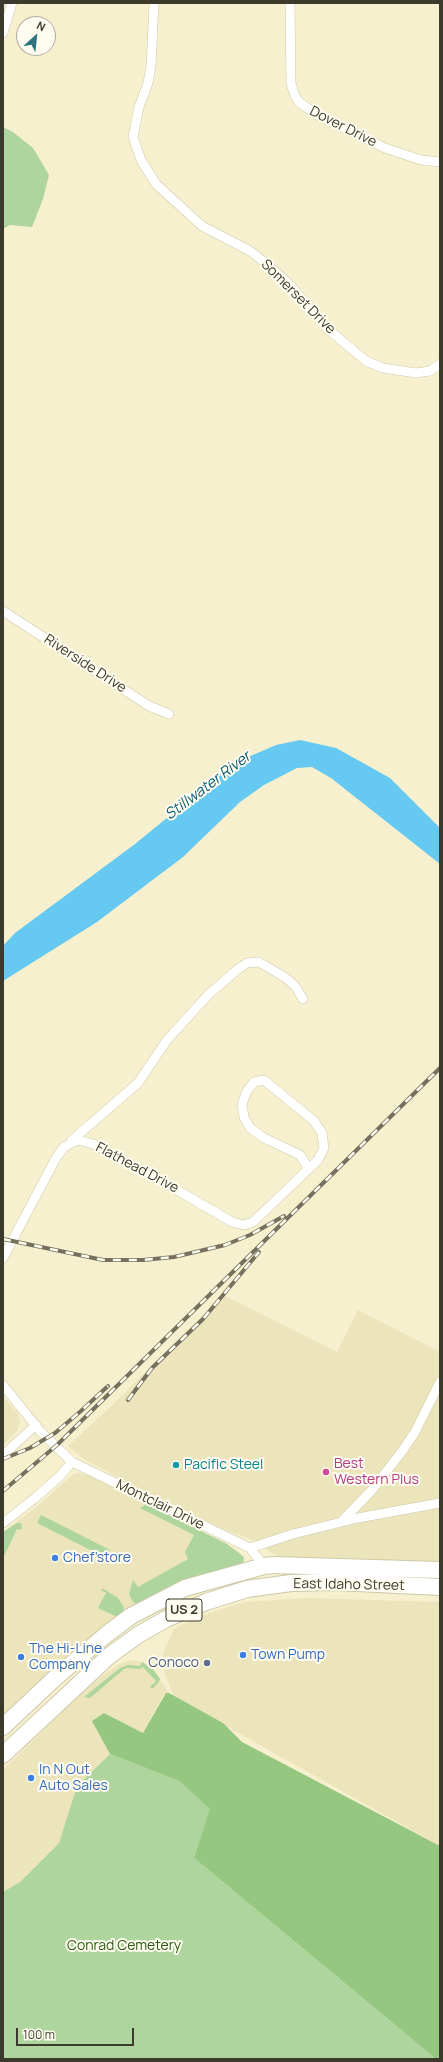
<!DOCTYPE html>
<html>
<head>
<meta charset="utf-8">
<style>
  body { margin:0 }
  #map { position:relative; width:443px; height:2062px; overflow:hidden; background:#f6f0ce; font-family:Manrope,sans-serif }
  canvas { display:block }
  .frame { position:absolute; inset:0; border:4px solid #3c3a2d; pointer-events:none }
  .north { position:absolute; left:16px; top:16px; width:40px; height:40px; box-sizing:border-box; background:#fffdef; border:1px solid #b1afa1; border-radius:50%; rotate:27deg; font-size:11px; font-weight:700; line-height:16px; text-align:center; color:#3c3a2d }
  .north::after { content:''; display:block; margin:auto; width:14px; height:18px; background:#2d747f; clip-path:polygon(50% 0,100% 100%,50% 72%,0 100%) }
  .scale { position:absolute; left:16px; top:2028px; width:118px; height:18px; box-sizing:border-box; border:2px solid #3c3a2d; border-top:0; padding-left:5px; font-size:12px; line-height:14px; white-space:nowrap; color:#3c3a2d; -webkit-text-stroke:3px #fffdef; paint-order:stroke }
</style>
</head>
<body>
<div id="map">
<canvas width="443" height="2062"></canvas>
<div class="frame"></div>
<div class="north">N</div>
<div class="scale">100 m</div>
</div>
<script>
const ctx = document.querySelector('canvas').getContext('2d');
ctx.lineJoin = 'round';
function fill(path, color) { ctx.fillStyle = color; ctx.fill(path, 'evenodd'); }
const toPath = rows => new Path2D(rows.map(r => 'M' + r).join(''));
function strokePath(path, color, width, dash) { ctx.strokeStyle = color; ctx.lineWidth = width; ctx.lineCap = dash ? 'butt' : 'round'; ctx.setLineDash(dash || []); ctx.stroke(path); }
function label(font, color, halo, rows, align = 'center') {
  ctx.font = font + ' Manrope,sans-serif'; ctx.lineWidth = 4; ctx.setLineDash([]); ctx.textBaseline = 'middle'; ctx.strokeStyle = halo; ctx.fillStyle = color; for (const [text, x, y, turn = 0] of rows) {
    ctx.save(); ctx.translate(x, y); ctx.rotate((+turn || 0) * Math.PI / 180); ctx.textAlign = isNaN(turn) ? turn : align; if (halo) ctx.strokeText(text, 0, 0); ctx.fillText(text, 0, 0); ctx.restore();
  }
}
fill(toPath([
  [223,1295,337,1352,358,1310,440,1352,440,1564,279,1557,246,1537,227,1531,119,1478,82,1458,68,1446,110,1407],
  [3,1396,18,1414,20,1422,17,1431,3,1445],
  [77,1473,90,1475,227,1544,240,1553,245,1561,243,1563,123,1614,97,1632,58,1667,3,1720,3,1532,39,1505,72,1475],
  [307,1598,440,1602,440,1846,174,1697,164,1671,163,1653,174,1629,192,1619,243,1602],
  [131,1660,142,1662,153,1669,169,1693,163,1696,143,1733,104,1713,93,1721,110,1754,77,1786,59,1843,20,1882,3,1892,3,1770,84,1690,117,1665]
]), '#ece5bc');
fill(toPath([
  [3,127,13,132,33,148,49,175,43,199,32,227,10,225,3,229],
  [146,1504,227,1544,244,1557,243,1563,138,1604,133,1602,129,1594,133,1580,138,1587,188,1559,185,1552,194,1535,140,1508],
  [41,1515,110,1550,106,1558,37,1523],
  [17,1523,21,1523,22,1528,21,1530,17,1529,3,1558,3,1532],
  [102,1588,118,1598,124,1608,122,1614,115,1616,98,1608,106,1593,101,1590],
  [142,1662,153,1669,160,1679,158,1683,152,1689,150,1687,156,1681,143,1667,140,1669,127,1668,124,1669,90,1698,84,1697,120,1668,128,1665,140,1666],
  [110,1754,179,1781,211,1809,194,1858,436,2059,3,2059,3,1892,20,1882,59,1843,77,1786]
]), '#add59d');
fill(toPath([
  [166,1693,169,1693,223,1723,242,1742,440,1846,440,2059,436,2059,194,1858,210,1809,179,1781,110,1754,92,1721,104,1713,143,1733]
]), '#95c780');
fill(toPath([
  [300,740,336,748,390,778,440,828,440,864,331,778,312,767,297,768,264,785,240,802,183,857,97,922,3,981,3,946,15,933,135,844,234,763,276,745]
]), '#66c9f2');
const street = toPath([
  [154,3,151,66,148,83,139,107,133,137,141,160,156,184,202,226,250,251,267,264,289,284,329,330,366,361,383,368,416,373,430,371,440,364],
  [290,3,291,83,295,96,299,102,317,115,385,148,421,160,440,162],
  [3,33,12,3],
  [3,611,149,706,169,714],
  [71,1141,138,1083,167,1040,208,995,238,969,247,963,259,962,286,978,295,986,303,999],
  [3,1258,56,1158,64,1147,78,1140,93,1144,172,1187,232,1222,244,1225,253,1222,318,1160,324,1148,322,1133,314,1121,264,1080,254,1082,247,1091,242,1104,244,1117,250,1128,264,1138,300,1155,309,1169],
  [3,1385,40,1431,72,1462,250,1548,293,1534,358,1518,440,1503],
  [3,1455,36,1425],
  [342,1521,372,1490,403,1450,415,1432,440,1382],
  [3,1523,35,1498,60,1476,72,1462],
  [250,1548,264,1566]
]);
const highway = toPath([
  [3,1727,55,1678,107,1634,131,1616,185,1588,264,1566,273,1565,440,1570],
  [3,1755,109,1656,138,1635,166,1619,206,1602,247,1589,291,1583,336,1582,440,1587]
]);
strokePath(street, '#cdc8a7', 10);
strokePath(highway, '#cdc8a7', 18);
strokePath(street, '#fff', 9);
strokePath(highway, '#fff', 16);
const rail = toPath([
  [3,1239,103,1260,143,1260,174,1257,225,1245,250,1235,284,1216],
  [128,1400,152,1368,203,1319,259,1252],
  [3,1459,30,1448,55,1433,81,1411,108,1386],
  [3,1491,57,1445,440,1068]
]);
strokePath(rail, '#75715e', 4);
strokePath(rail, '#fffdef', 2.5, [8]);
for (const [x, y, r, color] of [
  [176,1465,4,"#0f9aa8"],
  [326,1472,4,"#d1479c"],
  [55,1558,4,"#3f7fe0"],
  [243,1655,4,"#3f7fe0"],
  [21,1657,4,"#3f7fe0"],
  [207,1663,4,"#5c6f8a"],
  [31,1778,4,"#3f7fe0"]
]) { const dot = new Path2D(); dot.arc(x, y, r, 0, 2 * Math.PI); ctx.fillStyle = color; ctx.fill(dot); strokePath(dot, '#fffdef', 1.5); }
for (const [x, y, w] of [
  [184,1610,36]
]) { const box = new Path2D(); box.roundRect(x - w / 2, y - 11, w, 22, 3); ctx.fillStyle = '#fffdef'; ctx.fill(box); strokePath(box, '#3c3a2d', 1); }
label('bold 13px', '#3c3a2d', null, [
  ["US 2",184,1610]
]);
label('14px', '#3c3a2d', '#fffdef', [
  ["Dover Drive",343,127,27],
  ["Somerset Drive",298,297,45],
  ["Riverside Drive",85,664,33],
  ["Flathead Drive",137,1168,28],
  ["Montclair Drive",160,1505,26],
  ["East Idaho Street",349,1585,1]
]);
label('14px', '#b23c85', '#fffdef', [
  ["Best",334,1464],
  ["Western Plus",334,1480]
], 'left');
label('14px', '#0d838f', '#fffdef', [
  ["Pacific Steel",184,1465]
], 'left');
label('14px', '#366cbe', '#fffdef', [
  ["Chef'store",63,1558],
  ["The Hi-Line",29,1649],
  ["Company",29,1665],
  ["Town Pump",251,1655],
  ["In N Out",39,1770],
  ["Auto Sales",39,1786]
], 'left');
label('14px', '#4e5e75', '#fffdef', [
  ["Conoco",199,1663]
], 'right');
label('14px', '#2c5a14', '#fffdef', [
  ["Conrad Cemetery",124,1946]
]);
label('italic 15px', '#055b76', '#fffdef', [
  ["Stillwater River",208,786,-37]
]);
</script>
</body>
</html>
